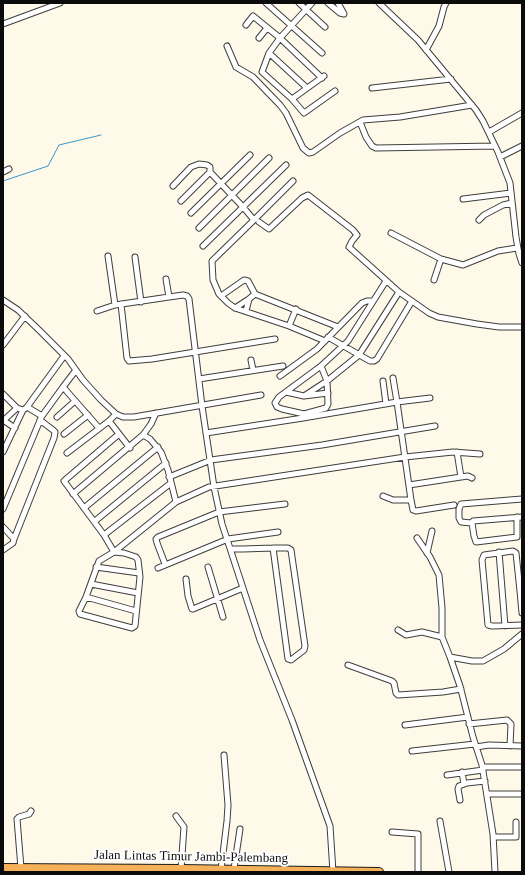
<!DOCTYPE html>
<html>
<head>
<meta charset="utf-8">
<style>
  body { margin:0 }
  #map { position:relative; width:525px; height:875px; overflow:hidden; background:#fff9e9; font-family:Georgia,serif }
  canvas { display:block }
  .frame { position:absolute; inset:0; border:4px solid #0b0b0b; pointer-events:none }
</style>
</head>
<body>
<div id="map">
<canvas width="525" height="875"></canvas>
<div class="frame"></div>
</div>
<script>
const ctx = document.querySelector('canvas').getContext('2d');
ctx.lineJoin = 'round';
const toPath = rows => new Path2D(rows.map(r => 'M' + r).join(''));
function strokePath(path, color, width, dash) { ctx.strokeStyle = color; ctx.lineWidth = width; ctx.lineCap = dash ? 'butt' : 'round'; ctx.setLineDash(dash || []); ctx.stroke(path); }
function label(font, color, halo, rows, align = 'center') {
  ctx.font = font + ' Georgia,serif'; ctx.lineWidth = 4; ctx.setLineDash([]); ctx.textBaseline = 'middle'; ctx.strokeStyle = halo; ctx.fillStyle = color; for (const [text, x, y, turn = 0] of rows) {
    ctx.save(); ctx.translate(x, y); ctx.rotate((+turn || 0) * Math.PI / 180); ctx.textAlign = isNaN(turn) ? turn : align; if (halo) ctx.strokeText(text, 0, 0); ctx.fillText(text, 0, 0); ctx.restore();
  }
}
strokePath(toPath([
  [3,181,48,166,59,145,101,135]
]), '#3796cb', 1);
const minor = toPath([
  [266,3,322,53],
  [299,3,325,27],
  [312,3,280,38,269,53,262,72,292,99,304,113,335,91],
  [328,3,340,13,344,14,338,3],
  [379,3,418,40,476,110,483,121,498,152,510,183,516,237,519,254,522,263],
  [3,24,60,3],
  [246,25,253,16,280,38,322,78],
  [259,38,267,28],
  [227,46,236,67,253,77,280,105,286,113,303,148,309,153,313,152,340,133,363,120,400,117,472,105],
  [426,50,439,26,444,7,446,3],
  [269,53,307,88],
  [372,88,451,79],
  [292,99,324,76],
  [360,122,366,137,372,146,376,148,495,146],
  [489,132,522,113],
  [500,157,522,146],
  [3,172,9,169],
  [173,186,191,167,199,164,207,165,210,167,210,172,243,207,286,165],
  [463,199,511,193],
  [181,201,210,172],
  [191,213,250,155],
  [254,220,293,181],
  [479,220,484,215,503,205,512,203],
  [259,222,269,229,302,198,308,195,353,230,357,235,352,241,349,247,399,292,429,313,438,317,477,324,499,327,522,327],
  [199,228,269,158],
  [391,233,441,259,463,265,498,251,517,248],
  [203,246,243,207,254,220,212,261,213,280,219,294,228,303,235,308,289,326,325,341],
  [108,256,115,305],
  [135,257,141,302],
  [166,279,169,297,183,295,187,296,189,299,202,406,214,487,222,524,260,640,292,720,330,826,333,872],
  [434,280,441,259],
  [221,296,244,280,248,281,255,294],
  [3,300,18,310,39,330,68,359,83,380,101,400,116,414,123,417,134,417,261,395],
  [121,304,127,358,129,361,152,359,275,339],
  [235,308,249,299],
  [97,311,115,305,169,297],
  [246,311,249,299,255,294,338,327],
  [289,326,296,309],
  [328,337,370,361,374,361,377,359,412,301],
  [3,345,25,316],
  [251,360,253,370],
  [321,366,327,381,328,404,326,408,304,414,282,409,277,407,275,403,279,397,321,366,348,341,386,281],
  [76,370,63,387,99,428],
  [280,376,317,349,362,303,367,301,373,301],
  [393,378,397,402,430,398],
  [199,379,283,366],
  [383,381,386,404],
  [63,387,42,416,27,407,64,356],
  [286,392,304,396,328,393],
  [3,394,17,408],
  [304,396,327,381,359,355,399,292],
  [116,414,109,421,130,448],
  [57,417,75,401],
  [3,420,15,428],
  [3,421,17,408,23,410,26,408],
  [206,433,303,418,397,402,411,500,413,510,416,511,454,505],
  [64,434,88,415],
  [143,435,150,439,161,452,168,470,176,502],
  [3,452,23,410],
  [457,452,461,477],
  [67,453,109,421],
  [169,477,211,460,322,445,435,426],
  [171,483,104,535,114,552,124,553,136,557,138,560,140,577,135,626,132,628,80,614,79,611,86,597,99,561,114,552,176,502,209,487,405,457,453,452,480,454],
  [409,485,461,477,468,476,472,478],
  [73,494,143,435,151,424,156,413],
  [383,496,393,500,411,500],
  [84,508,158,447],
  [3,509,41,418],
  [517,517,517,537,476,542,474,536,472,523,473,521,522,517],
  [95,521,166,463],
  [472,523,461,522,459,518,459,509,461,504,522,499],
  [3,527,14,539,13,543,3,550],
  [104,535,64,481,119,434],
  [417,538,430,557,439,575,442,608,442,637],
  [14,539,54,438,55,432,53,430,40,420],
  [231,549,243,549,273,548,288,548,291,550,305,646,304,650,291,660,288,659,273,548],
  [499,552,505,626],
  [427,553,432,531],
  [165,564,157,543,156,539,158,537,219,512,285,504],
  [96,567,139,573],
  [208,567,223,617],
  [158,568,228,539,278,532],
  [186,579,188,596,192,609,193,609,243,588],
  [91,584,138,593],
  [520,591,516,553,513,551,484,555,482,560,488,625,492,626,522,625],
  [522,591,520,591,522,613],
  [86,597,136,611],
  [398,630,406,635,422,632,442,637,450,657,460,686,473,737,482,765,493,834,495,872],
  [450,657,472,661,483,661,504,649,522,634],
  [348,665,392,681,394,683,396,693,398,695,443,692,461,689],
  [469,724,507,720,511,724,510,746],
  [405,725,468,717],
  [476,747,489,745,522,746],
  [412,751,475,744],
  [483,767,522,767],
  [462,772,464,784],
  [447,775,483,770],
  [487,794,522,794],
  [460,800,458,789,459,786,467,783,485,781],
  [176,816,184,827,181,869],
  [440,821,449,872],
  [392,832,418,834,418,872],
  [494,837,516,837,516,822],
  [21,868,17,819,19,817,29,814,31,811],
  [234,869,240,829],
  [221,870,227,821,228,805,224,755]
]);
const trunk = toPath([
  [3,868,181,869,379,872]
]);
strokePath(minor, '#3e3e3e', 7);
strokePath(trunk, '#1c1c1c', 10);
strokePath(minor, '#fff', 5);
strokePath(trunk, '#f5b05a', 8);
label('13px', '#0b0b0b', '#fff', [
  ["Jalan Lintas Timur Jambi-Palembang",191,857,1]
]);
</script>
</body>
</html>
